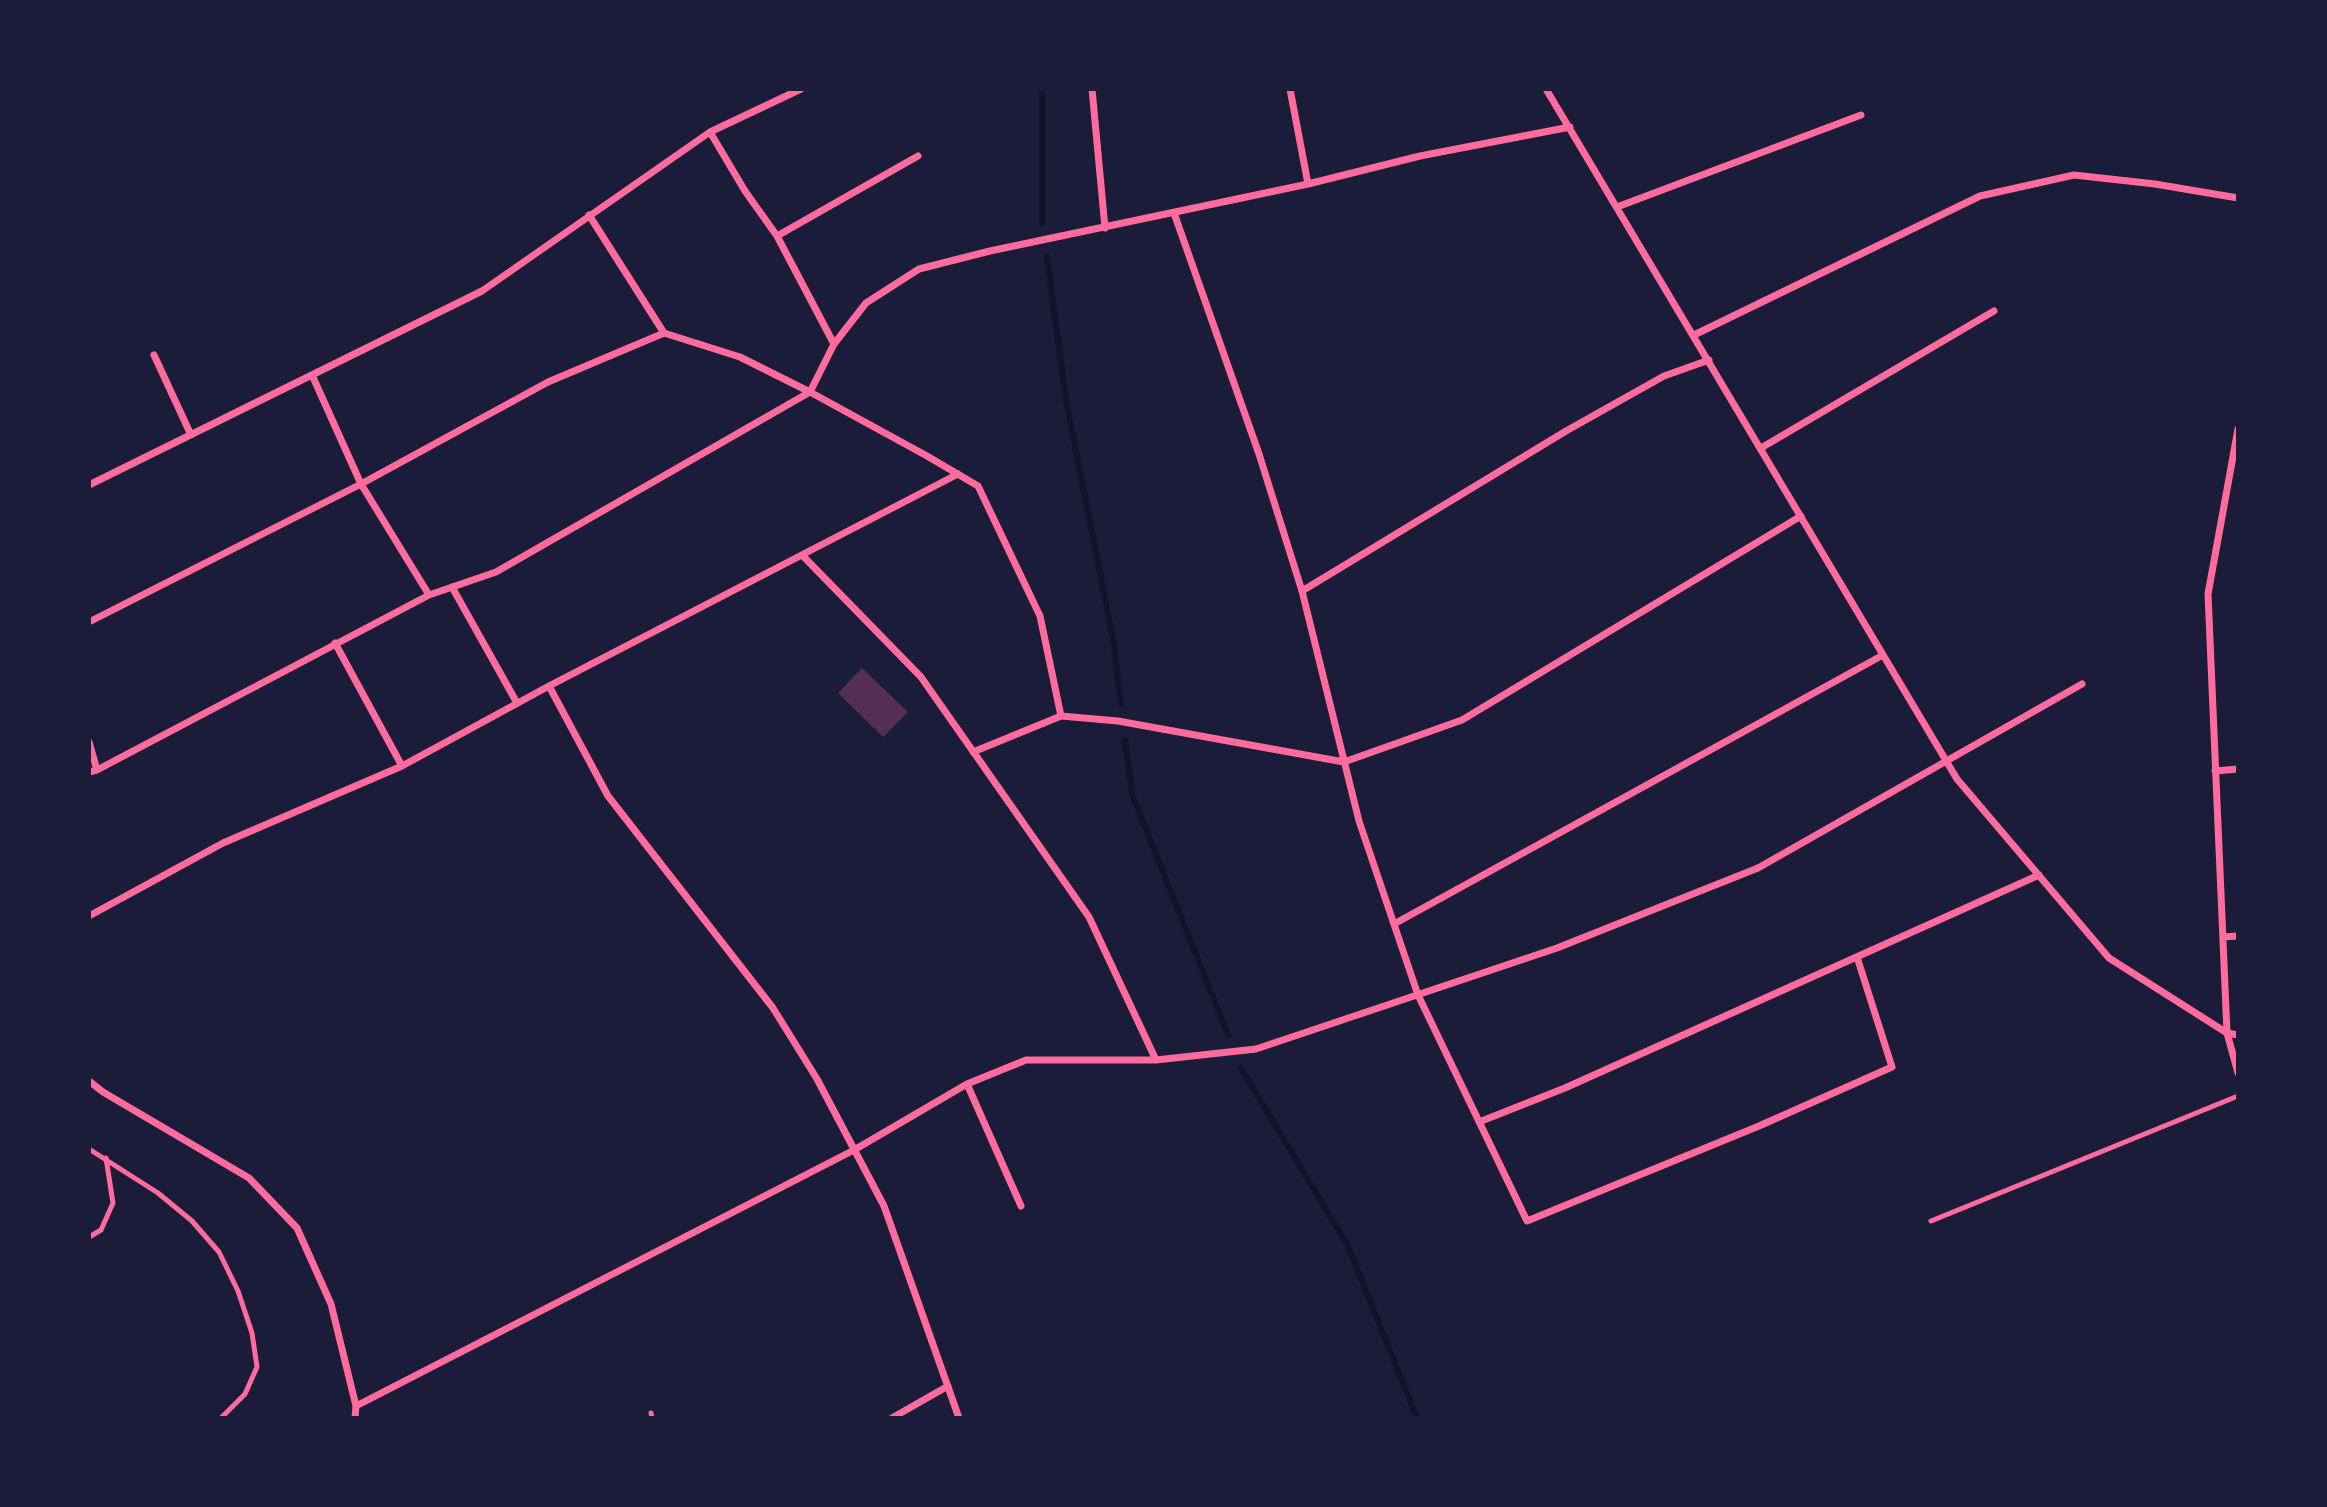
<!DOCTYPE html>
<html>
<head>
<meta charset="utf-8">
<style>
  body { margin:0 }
  #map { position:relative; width:2327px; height:1507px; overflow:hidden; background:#1b1b3a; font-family:"Roboto Condensed",sans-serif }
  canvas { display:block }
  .frame { position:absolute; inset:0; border:91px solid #1b1b3a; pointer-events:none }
</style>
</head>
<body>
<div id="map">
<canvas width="2327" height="1507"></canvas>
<div class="frame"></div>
</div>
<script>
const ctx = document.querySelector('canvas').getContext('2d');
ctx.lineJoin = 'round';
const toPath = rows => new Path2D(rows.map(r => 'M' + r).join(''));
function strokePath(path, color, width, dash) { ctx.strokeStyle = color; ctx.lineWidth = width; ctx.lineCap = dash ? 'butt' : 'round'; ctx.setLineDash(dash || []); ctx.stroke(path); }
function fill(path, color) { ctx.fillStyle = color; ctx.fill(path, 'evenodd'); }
strokePath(toPath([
  [1042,223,1042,89],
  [1047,257,1066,400,1113,639,1121,704],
  [1125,740,1132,794,1228,1035],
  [1241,1068,1348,1246,1417,1418]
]), '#12122b', 6);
fill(toPath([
  [862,668,908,712,883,737,838,693]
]), '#542f53');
strokePath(toPath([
  [89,1149,158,1193,192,1221,219,1252,238,1291,252,1333,257,1367,245,1394,221,1418],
  [1931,1221,2238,1096],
  [89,1237,101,1230,113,1203,106,1158],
  [651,1413,652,1418]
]), '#ff6b9d', 5);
strokePath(toPath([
  [1092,89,1105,228],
  [1290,89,1308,184],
  [1546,89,1957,779,2109,958,2227,1033,2238,1035],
  [710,132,745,191,777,236,834,344],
  [1617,207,1861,115],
  [1174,213,1259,454,1302,591,1359,821,1418,995,1527,1221,1759,1126,1892,1067,1857,957],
  [589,215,664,333,740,357,810,392,927,456,978,486,1040,616,1061,716],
  [777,236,918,156],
  [1694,335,1980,196,2074,175,2155,184,2238,198],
  [154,355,191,435],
  [312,375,361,484,429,595],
  [2238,429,2208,594,2227,1033,2238,1073],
  [1761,448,1994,311],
  [89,485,482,291,710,132,801,89],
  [802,555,921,677,1089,917,1156,1060],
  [452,587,517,703],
  [1302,591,1566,431,1664,376,1709,360],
  [89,622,361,484,548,382,664,333],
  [335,643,402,766],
  [549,686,608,796,773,1008,817,1079,884,1206,959,1418],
  [89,742,97,770],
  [973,752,1061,716,1118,721,1344,762,1462,720,1801,516],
  [2215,771,2238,769],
  [89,772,97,770,429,595,496,572,810,392,834,344,866,303,919,269,990,251,1308,184,1420,156,1570,127],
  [89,916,223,843,402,766,549,686,958,474],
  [1394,924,1883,655],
  [2223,937,2238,936],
  [89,1081,103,1092,249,1178,297,1228,331,1304,356,1406,355,1418],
  [967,1084,1021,1206],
  [1479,1122,1565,1088,2039,875],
  [356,1406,854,1150,967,1084,1026,1060,1156,1060,1256,1049,1557,948,1758,868,2082,684],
  [892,1418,948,1386]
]), '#ff6b9d', 7);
</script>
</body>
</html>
